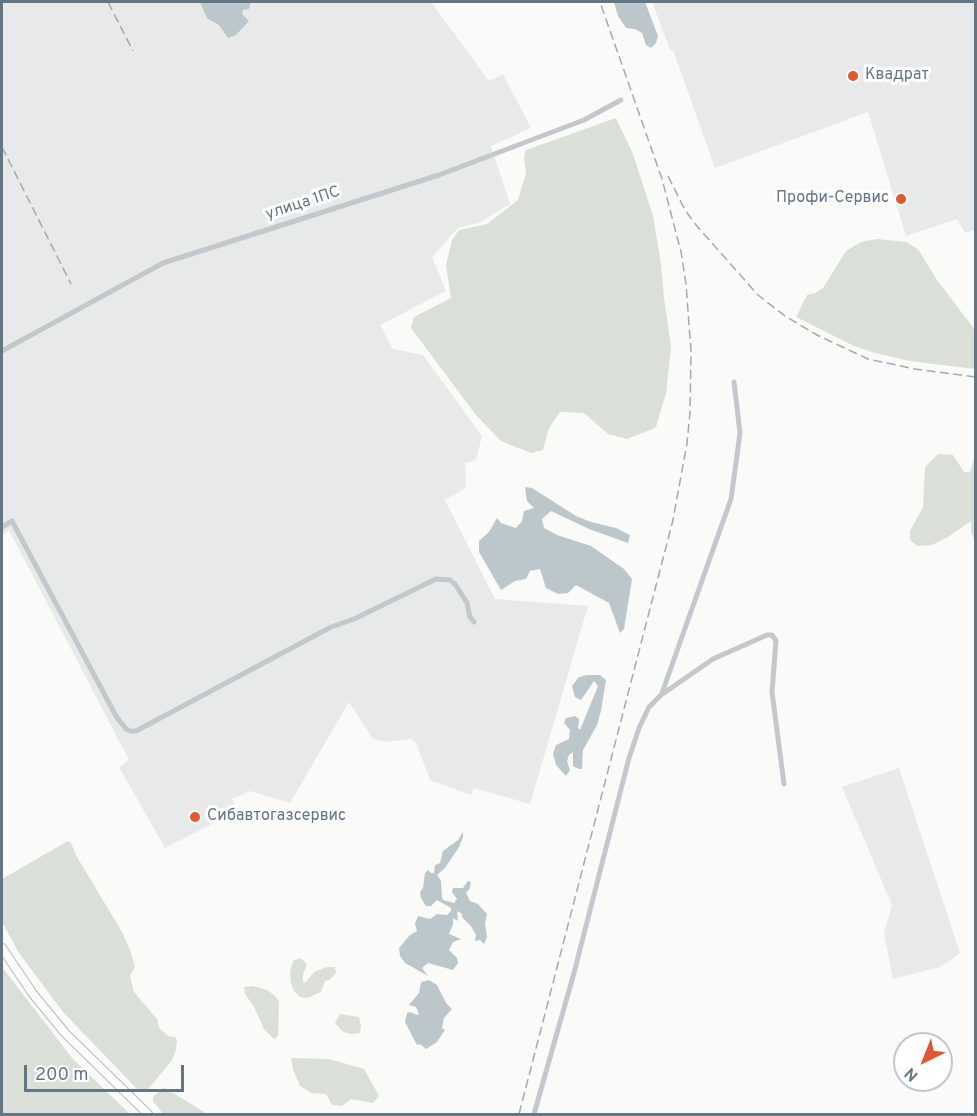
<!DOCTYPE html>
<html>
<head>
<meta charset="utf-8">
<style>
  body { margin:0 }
  #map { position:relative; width:977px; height:1116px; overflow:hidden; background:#fafaf8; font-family:Overpass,sans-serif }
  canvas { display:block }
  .frame { position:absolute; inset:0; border:3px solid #657683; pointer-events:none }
  .north { position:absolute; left:893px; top:1032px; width:60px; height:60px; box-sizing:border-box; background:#fff; border:2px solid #c1c8cd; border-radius:50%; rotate:223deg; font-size:16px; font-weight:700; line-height:24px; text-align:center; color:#657683 }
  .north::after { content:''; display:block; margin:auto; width:21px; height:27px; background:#e4572e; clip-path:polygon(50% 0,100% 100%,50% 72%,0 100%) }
  .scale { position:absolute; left:24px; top:1065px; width:160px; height:27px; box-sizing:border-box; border:3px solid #657683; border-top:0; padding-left:8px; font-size:18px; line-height:21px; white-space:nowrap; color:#657683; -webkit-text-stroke:4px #fff; paint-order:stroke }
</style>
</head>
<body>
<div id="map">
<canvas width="977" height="1116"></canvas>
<div class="frame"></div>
<div class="north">N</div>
<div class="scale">200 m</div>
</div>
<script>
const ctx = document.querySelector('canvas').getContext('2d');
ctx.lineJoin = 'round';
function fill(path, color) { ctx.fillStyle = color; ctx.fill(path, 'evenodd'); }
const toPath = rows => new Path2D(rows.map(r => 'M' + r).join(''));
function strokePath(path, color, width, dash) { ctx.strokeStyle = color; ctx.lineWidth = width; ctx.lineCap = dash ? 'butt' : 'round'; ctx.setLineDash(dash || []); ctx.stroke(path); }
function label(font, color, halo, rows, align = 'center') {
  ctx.font = font + ' Overpass,sans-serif'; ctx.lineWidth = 6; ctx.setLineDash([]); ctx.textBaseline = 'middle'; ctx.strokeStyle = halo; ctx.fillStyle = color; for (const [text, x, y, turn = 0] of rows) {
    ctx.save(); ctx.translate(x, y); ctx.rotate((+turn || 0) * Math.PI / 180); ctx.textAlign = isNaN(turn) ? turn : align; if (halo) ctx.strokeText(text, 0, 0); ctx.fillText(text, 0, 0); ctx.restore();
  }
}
fill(toPath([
  [2,2,431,2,489,81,503,74,531,128,491,146,510,204,481,222,458,228,432,257,446,291,380,325,393,349,423,355,482,436,476,460,465,463,466,488,445,500,495,599,588,606,530,804,474,788,471,795,430,780,416,743,411,739,385,742,373,739,349,702,290,803,250,791,232,799,238,811,165,848,119,767,129,760,9,530,2,535],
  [652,2,975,2,975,230,965,233,957,219,906,236,868,112,715,168,673,50,670,50],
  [899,768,960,953,940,967,893,979,884,933,892,905,842,787]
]), '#e8e9e9');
fill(toPath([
  [616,118,633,154,653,216,661,264,664,298,671,347,666,393,656,427,650,430,627,439,608,434,584,413,560,412,549,428,543,450,531,453,501,441,476,415,411,328,414,317,451,298,446,265,452,240,459,230,487,224,518,200,526,173,524,157,526,150],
  [877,239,906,242,918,249,937,280,975,330,975,369,910,361,875,353,854,346,796,317,807,295,815,293,823,288,846,251,861,242],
  [938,454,953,455,964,472,970,472,975,455,975,541,971,532,971,521,948,537,932,545,917,546,910,540,910,531,923,507,925,467],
  [68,841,71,843,77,857,122,932,130,950,135,967,130,976,134,992,157,1019,159,1028,168,1036,175,1037,177,1040,176,1050,172,1060,150,1087,144,1091,139,1091,63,1012,19,953,2,922,2,879],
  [300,958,307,964,303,975,303,982,306,982,314,972,327,967,335,967,336,973,329,980,325,981,321,992,307,998,300,997,294,991,291,983,290,972,293,961],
  [2,967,72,1058,130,1114,2,1114],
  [253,986,267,990,275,996,279,1002,278,1036,274,1039,264,1029,254,1007,245,994,244,987],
  [340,1014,359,1017,361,1026,360,1033,350,1034,342,1031,335,1023],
  [291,1058,329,1059,364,1069,379,1096,373,1103,351,1099,342,1106,332,1105,326,1094,311,1093,300,1086,293,1069],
  [162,1088,167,1089,207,1114,163,1114,153,1101,153,1097]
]), '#dadfd7');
fill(toPath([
  [200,2,251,2,249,9,243,10,242,14,249,21,236,35,228,38,219,25,207,18],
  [614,2,645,2,658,36,656,43,651,48,646,45,642,33,635,29,626,28,618,16],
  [525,487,532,488,576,516,591,522,616,528,630,535,628,543,589,529,551,511,542,519,544,528,557,535,591,546,624,569,632,579,624,629,620,633,609,603,576,585,568,593,558,594,546,588,540,569,530,571,526,579,515,581,501,590,479,552,479,541,489,532,497,518,501,523,516,528,522,521,524,511,534,508,527,501],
  [587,675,600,675,606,680,601,711,597,725,583,750,582,769,579,769,573,766,573,752,569,755,567,761,570,770,566,776,556,765,553,754,556,745,569,739,570,730,564,723,566,718,575,716,579,719,578,728,580,730,598,686,594,681,581,700,575,697,572,686,579,677],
  [463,832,463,837,459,847,445,868,437,875,441,881,442,897,443,900,454,903,457,899,452,892,453,888,463,888,468,881,471,882,469,890,466,892,470,901,478,904,487,914,485,923,487,937,484,944,480,940,475,941,476,935,471,926,462,917,462,914,457,911,458,921,453,918,453,924,449,934,461,939,453,942,449,950,457,958,458,963,453,970,428,963,422,968,428,976,405,963,400,956,399,948,410,935,417,931,415,924,418,916,430,919,437,914,447,915,451,911,451,908,437,900,431,906,426,906,421,898,420,892,423,888,425,873,428,870,431,873,434,873,435,865,440,863,443,851,458,840],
  [429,980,437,985,446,1003,452,1009,444,1018,442,1028,445,1030,437,1042,426,1049,420,1044,417,1045,405,1022,407,1013,410,1012,417,1015,419,1014,416,1007,409,1005,419,993,421,982]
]), '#bbc7cb');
const primary = toPath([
  [2,948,33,994,65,1033,148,1114]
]);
strokePath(primary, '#b5babe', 10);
strokePath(toPath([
  [2,351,163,263,439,175,584,120,621,100],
  [2,527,12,521,116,716,126,729,131,731,136,731,331,627,354,619,436,579,450,580,455,584,467,603,470,617,474,622],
  [662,693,731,499,740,433,734,382],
  [534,1114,574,973,629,758,639,728,649,707,661,695,713,659,767,635,772,635,776,641,772,692,784,784]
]), '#c3c8cc', 5);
strokePath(primary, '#fff', 8);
strokePath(toPath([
  [108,2,133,51],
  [2,147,71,284],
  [668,176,685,210,696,225,758,295,785,316,817,335,868,359,915,369,976,377],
  [519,1114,673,520,687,443,690,413,691,351,686,284,681,252,662,179,600,2]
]), '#a2aab0', 1.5, [9, 4.5]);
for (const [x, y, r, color] of [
  [853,76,6,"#e4572e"],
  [901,199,6,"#e4572e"],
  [195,817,6,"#e4572e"]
]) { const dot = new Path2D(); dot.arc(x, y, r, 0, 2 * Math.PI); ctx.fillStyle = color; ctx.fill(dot); strokePath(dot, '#fff', 2); }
label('16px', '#657683', '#fff', [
  ["Квадрат",865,76],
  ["Профи-Сервис",889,199,"right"],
  ["Сибавтогазсервис",207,817]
], 'left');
label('16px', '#657683', '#fff', [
  ["улица 1ПС",303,204,-18]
]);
</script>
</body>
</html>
